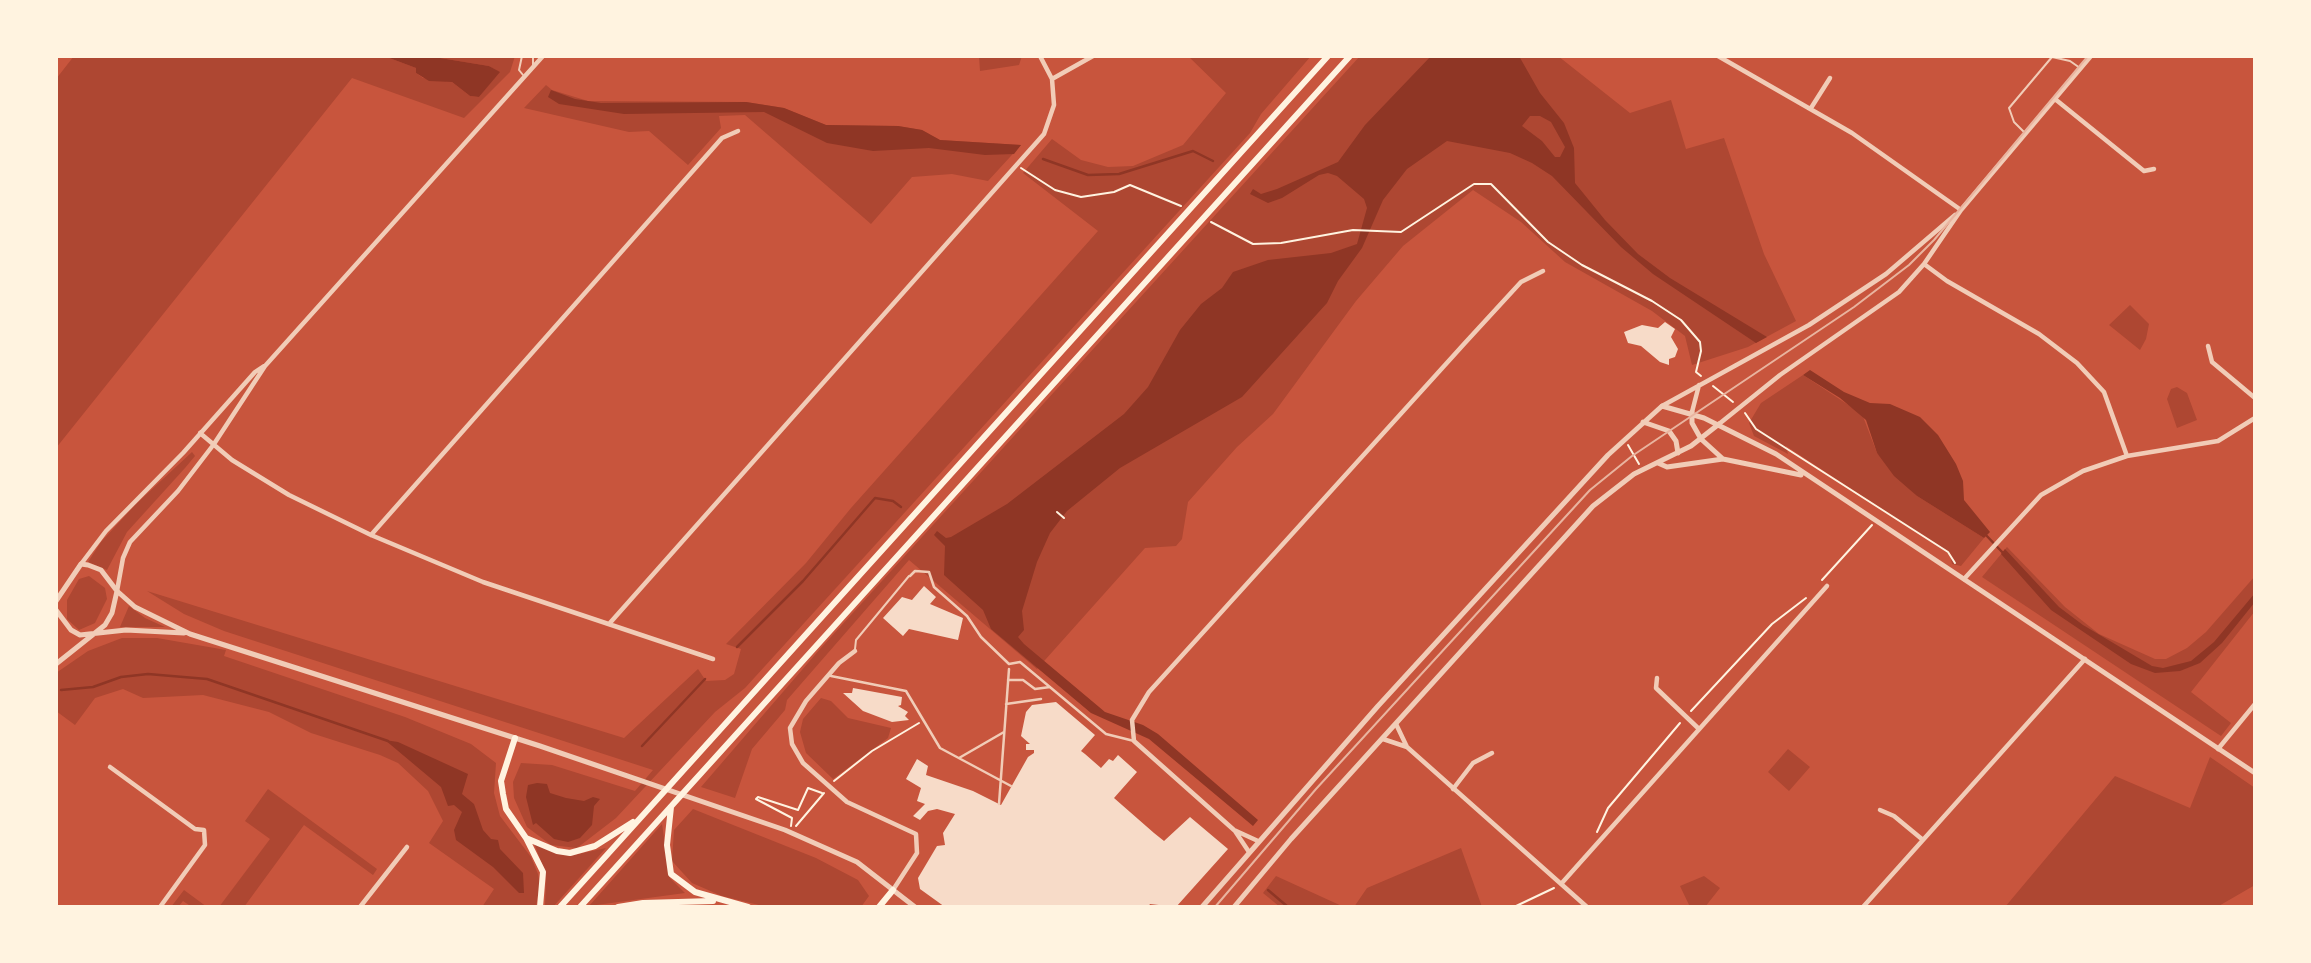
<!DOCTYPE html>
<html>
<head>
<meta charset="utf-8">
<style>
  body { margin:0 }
  #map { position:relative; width:2311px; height:963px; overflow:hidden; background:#c8553d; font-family:Signika,sans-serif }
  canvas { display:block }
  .frame { position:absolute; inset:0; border:58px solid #fff3e0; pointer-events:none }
</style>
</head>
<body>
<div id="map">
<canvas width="2311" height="963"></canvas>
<div class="frame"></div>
</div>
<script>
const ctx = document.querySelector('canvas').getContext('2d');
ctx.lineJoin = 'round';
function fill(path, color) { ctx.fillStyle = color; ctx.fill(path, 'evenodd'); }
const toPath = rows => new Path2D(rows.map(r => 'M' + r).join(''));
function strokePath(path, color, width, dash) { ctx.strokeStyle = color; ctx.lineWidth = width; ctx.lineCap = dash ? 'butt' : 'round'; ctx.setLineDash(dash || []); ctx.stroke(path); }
fill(toPath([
  [74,56,384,56,416,68,416,73,423,78,452,82,470,96,479,97,499,72,489,66,428,56,515,56,510,72,464,118,352,78,56,448,56,79],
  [979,56,1022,56,1019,65,980,71],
  [1188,56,1311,56,1261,114,1250,133,745,688,715,712,616,818,577,848,551,845,527,827,514,798,513,782,521,763,552,765,635,791,653,770,224,631,184,614,147,591,624,738,698,669,706,681,725,680,734,674,741,649,726,644,806,563,851,508,1098,231,1023,173,1052,139,1081,160,1108,167,1133,166,1183,145,1226,93],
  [1360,56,1558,56,1630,113,1671,100,1686,149,1724,138,1764,254,1796,321,1748,347,1692,365,1685,336,1652,311,1565,262,1521,222,1473,190,1403,246,1356,301,1273,414,1237,447,1188,502,1182,539,1176,546,1145,548,1037,669,909,560,787,700,785,710,752,749,735,798,701,787,820,649],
  [546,85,552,90,588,101,746,102,784,108,826,125,898,126,922,130,940,140,1021,145,988,181,952,174,912,177,871,224,745,115,719,116,721,128,688,165,649,131,629,132,524,108],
  [2130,305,2149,324,2146,339,2140,350,2109,325],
  [1803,375,1862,414,1877,453,1917,496,1984,538,1961,566,1952,564,1950,554,1786,446,1788,454,1754,436,1749,423,1761,403],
  [2177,387,2187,393,2197,420,2177,428,2167,399,2171,389],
  [192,452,195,456,185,468,127,532,107,570,88,562,101,542,135,505],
  [2007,547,2065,607,2099,634,2155,659,2166,659,2187,648,2206,632,2255,576,2255,611,2191,692,2231,723,2221,736,1982,577],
  [89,576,105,588,107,599,95,623,79,630,67,619,67,600,79,579],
  [129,606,145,618,165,627,120,627],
  [122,638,157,638,226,650,224,656,405,717,471,744,496,763,494,793,500,816,531,857,538,874,540,884,536,907,482,907,494,889,429,843,443,821,428,791,398,763,380,755,311,733,269,712,203,695,143,698,123,689,95,698,75,725,56,711,56,673,88,651],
  [821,698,831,701,848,718,891,728,888,738,833,779,806,753,800,732,803,719],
  [1788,749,1810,767,1789,791,1768,772],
  [2210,757,2255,788,2255,885,2217,907,2005,907,2115,776,2190,808],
  [268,789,377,869,373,875,304,825,244,907,219,907,270,839,245,821],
  [693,809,816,858,858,880,869,896,861,907,767,907,722,896,692,883,672,861,674,830],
  [662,824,670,878,685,893,589,906],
  [534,843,569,856,606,848,553,907,545,907,546,875],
  [1461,848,1482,907,1354,907,1367,888],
  [1276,876,1344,907,1280,907,1263,893],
  [1704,876,1720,888,1705,907,1690,907,1680,886],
  [184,890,207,907,192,907,183,901,178,907,171,907]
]), '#ae4732');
fill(toPath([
  [384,56,428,56,489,66,500,72,479,97,470,96,452,82,429,81,416,73,416,68],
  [1431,56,1519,56,1540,93,1564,123,1574,148,1575,183,1605,220,1638,254,1670,278,1767,337,1756,343,1653,274,1621,247,1552,176,1532,163,1510,153,1447,141,1407,169,1383,200,1362,248,1338,281,1327,303,1242,397,1120,468,1067,511,1050,533,1037,562,1022,611,1024,630,1018,637,1024,644,1105,712,1143,725,1158,734,1258,820,1253,826,1149,739,1091,713,991,629,983,610,944,575,945,546,934,535,937,531,946,538,951,537,1007,504,1124,414,1148,387,1180,330,1201,304,1222,288,1233,272,1268,260,1331,253,1357,244,1367,208,1364,199,1337,176,1328,173,1319,175,1282,198,1268,203,1250,194,1253,189,1261,194,1277,189,1338,162,1365,125],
  [1530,116,1540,116,1551,122,1565,147,1560,157,1555,157,1542,141,1522,126],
  [551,90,575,99,601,103,746,102,784,108,826,125,898,126,922,130,940,140,1021,145,1014,154,985,155,929,148,873,151,827,143,764,112,624,114,559,104,548,97],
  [1810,370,1844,392,1870,403,1890,404,1920,417,1938,435,1956,464,1963,481,1964,500,1990,532,1984,538,1917,496,1894,476,1877,453,1866,420,1840,398,1803,375],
  [2005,549,2059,607,2083,625,2152,666,2163,668,2191,661,2214,642,2255,593,2255,602,2222,643,2200,663,2180,671,2155,673,2131,664,2051,610,2001,554],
  [385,740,398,742,468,774,462,794,474,804,483,830,491,839,498,840,500,849,523,873,524,893,519,893,493,867,456,840,454,830,462,812,454,805,448,806,441,787],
  [537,783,547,784,550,793,566,798,584,801,593,797,600,799,594,806,592,825,580,838,568,842,554,839,536,823,533,825,526,797,528,785]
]), '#8f3625');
strokePath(toPath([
  [1043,159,1088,175,1119,174,1193,151,1213,161],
  [1984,533,2004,554],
  [737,647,803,581,875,498,893,501,901,507],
  [61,690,93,687,121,677,148,674,207,679,388,741],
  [642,746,705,679],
  [1268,890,1288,907]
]), '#8f3625', 2.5);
fill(toPath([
  [1665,322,1675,329,1671,337,1678,349,1675,357,1669,359,1669,365,1660,362,1641,346,1628,343,1624,332,1642,325,1658,328],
  [924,586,936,597,930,604,963,618,958,640,909,629,903,636,883,618,902,597,912,600],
  [853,688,902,697,901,705,898,706,908,712,905,716,909,720,892,722,863,711,843,693,852,693],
  [1056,702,1095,735,1081,751,1085,754,1101,768,1109,759,1113,761,1118,755,1137,772,1114,798,1154,833,1164,841,1190,817,1228,849,1176,907,1150,904,1148,907,945,907,920,889,918,878,937,846,945,845,943,833,955,814,937,809,928,811,920,820,913,816,925,804,917,801,921,788,906,779,917,759,928,766,926,775,973,791,1001,805,1028,757,1034,753,1034,750,1026,750,1026,744,1030,744,1021,736,1026,712,1032,705]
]), '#f7dbc8');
strokePath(toPath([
  [1021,168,1055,190,1081,197,1114,192,1130,185,1181,206],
  [1211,222,1253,244,1281,243,1353,230,1401,232,1474,184,1491,184,1548,242,1582,265,1652,301,1681,320,1700,342,1701,351,1696,372,1701,376],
  [1713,386,1733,402],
  [1745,413,1756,429,1948,552,1955,563],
  [1628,445,1639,464],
  [1057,512,1064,518],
  [1822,580,1872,525],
  [1691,711,1772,624,1806,598],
  [834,781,872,751,919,723],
  [791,826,792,818,756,799,758,797,798,810,808,788,822,793],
  [796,826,824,793],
  [1597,832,1608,808,1680,723],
  [1514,907,1554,888]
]), '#fff3e0', 2);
strokePath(toPath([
  [522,56,519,70,523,75],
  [533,65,533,56],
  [2025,133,2014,122,2009,108,2052,57,2070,61,2080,68],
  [855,649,856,640,909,576]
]), '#f1ccb7', 2);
strokePath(toPath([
  [910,576,915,571,929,572,934,587,967,616,981,637,1009,664,1020,662,1106,734,1134,741],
  [831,676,906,691,940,748,1011,786],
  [1008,680,1023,680,1035,689,1050,687],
  [1006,704,1041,699],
  [959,758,1004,732],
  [999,804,1009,669]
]), '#f1ccb7', 2.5);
strokePath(toPath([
  [1718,56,1852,133,1961,210],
  [1052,79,1093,56],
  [2055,99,2144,171,2154,169],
  [1811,108,1830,78],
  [1924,264,1947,281,2039,334,2077,363,2104,392,2127,456],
  [2208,346,2212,362,2255,398],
  [1662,406,1809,325,1886,274,1955,215],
  [1692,412,1699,385],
  [1719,424,1780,375,1899,292,1924,264,1961,210,2091,56],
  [200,433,232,460,289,495,371,535,483,582,713,659],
  [371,535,722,138,738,131],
  [81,564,106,531,183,453,255,372,264,366],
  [1964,579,2041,495,2083,471,2127,456,2218,441,2255,418],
  [117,591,123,558,130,542,178,491,214,444,265,366,543,56],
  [609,624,1044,134,1054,105,1052,79,1040,56],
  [855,651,839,663,806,701,790,728,792,744,803,763,847,802,916,834,917,853,893,890],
  [1657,678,1656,688,1699,729],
  [1396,724,1407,747],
  [1383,739,1407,747,1587,907],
  [2218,749,2255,704],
  [110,767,195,829,204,830,205,845,160,907],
  [1453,789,1473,763,1492,753],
  [1880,810,1894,816,1923,840],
  [1235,831,1249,852],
  [1258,841,1234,830,1134,741,1132,720,1149,692,1464,344,1521,282,1543,271],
  [1561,884,1827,586],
  [360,907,407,847],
  [1863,907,2085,659]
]), '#f1ccb7', 4.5);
strokePath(toPath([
  [1692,412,1692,423,1701,439,1723,459],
  [1643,422,1669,431,1676,441,1678,453],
  [1658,463,1667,467,1723,459,1801,475],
  [56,601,81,564,88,565,101,570,117,591,135,607,190,634,540,746,785,830,857,862,915,907],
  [56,610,71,630,80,635,126,630,184,633],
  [56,664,105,625,112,613,117,591],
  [1202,907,1378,706,1608,455,1662,406,1704,418,1776,454,2255,773],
  [1234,907,1291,839,1593,506,1634,474,1691,446,1719,424]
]), '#f1ccb7', 5);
strokePath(toPath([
  [515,738,501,781,503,794,506,809,526,838,543,872,540,907],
  [671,807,667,845,671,874,695,892,748,907],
  [526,838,557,851,570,853,595,846,633,822],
  [560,907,1328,56],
  [580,907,1350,56],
  [618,907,643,903,713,901],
  [879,907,893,890]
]), '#fff3e0', 6);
strokePath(toPath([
  [1215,907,1316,789,1590,490,1632,456,1854,307,1909,265,1934,240,2088,56]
]), '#e9b49f', 2);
</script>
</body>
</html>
